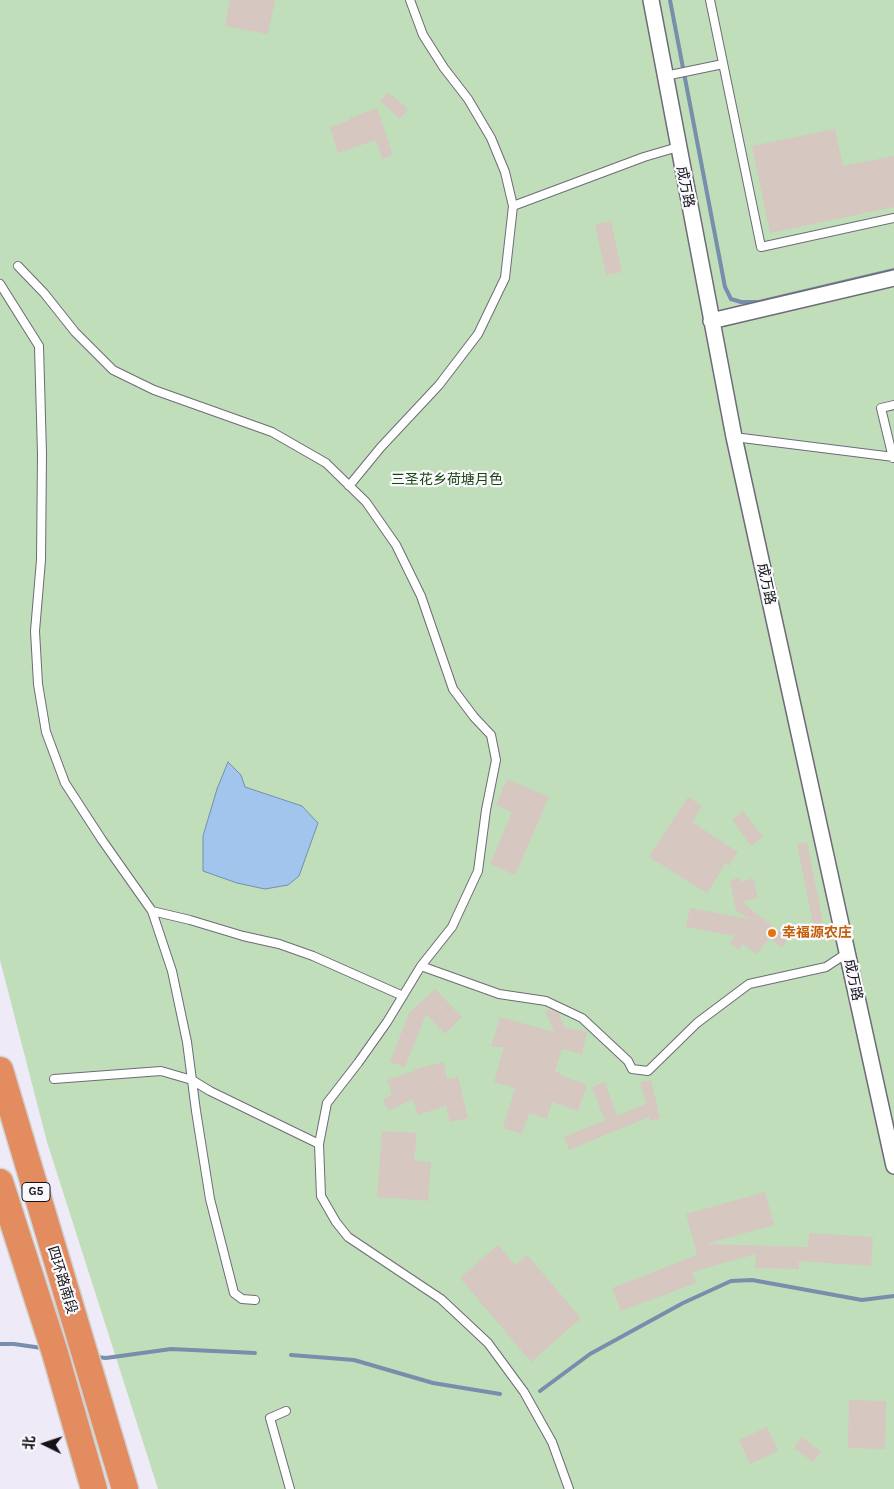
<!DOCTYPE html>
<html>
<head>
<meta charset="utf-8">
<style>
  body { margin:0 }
  #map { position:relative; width:894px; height:1489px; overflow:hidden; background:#eeeaf8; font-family:Karla,"Noto Sans SC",sans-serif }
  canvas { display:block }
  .north { position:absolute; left:20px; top:1419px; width:50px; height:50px; -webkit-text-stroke:4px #faf9fe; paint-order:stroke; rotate:274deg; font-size:14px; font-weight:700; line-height:20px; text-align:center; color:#131216 }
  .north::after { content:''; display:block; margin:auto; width:18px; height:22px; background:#131216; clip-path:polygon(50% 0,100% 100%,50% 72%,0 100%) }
</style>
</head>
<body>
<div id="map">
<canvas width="894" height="1489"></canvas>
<div class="north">北</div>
</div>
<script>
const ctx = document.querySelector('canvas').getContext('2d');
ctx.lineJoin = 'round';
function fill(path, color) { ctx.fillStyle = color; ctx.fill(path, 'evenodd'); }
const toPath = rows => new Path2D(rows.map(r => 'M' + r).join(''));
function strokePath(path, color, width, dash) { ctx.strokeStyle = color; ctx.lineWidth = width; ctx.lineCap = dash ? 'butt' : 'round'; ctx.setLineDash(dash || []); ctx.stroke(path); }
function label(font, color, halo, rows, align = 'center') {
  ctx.font = font + ' Karla,"Noto Sans SC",sans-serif'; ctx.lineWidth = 4.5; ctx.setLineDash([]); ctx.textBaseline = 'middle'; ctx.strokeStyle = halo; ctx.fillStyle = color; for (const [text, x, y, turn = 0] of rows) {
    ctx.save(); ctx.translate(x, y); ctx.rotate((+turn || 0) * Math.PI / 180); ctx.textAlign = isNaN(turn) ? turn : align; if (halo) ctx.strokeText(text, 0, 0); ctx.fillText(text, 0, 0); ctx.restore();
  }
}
fill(toPath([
  [0,0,894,0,894,1489,158,1489,47,1142,0,960]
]), '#c1deba');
const water = toPath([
  [228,762,241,775,245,787,302,806,318,823,299,876,288,885,265,889,237,883,203,871,203,836,217,789,228,762]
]);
fill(water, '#a2c5ed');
strokePath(water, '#778fac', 1);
strokePath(toPath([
  [670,0,725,287,731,299,741,302,759,302,894,270],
  [0,1344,14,1344,42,1348],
  [291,1355,354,1360,433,1383,500,1394],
  [96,1357,106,1358,171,1349,255,1353],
  [540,1391,590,1354,683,1303,731,1281,752,1280,862,1300,894,1296]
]), '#778fac', 4);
fill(toPath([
  [230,0,275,0,268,34,225,26],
  [388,92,408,109,400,119,380,101],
  [377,108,393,155,382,159,376,140,338,153,330,127,350,120,349,118],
  [835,129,843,166,894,156,894,207,770,233,752,146],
  [611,221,622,272,606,275,595,224],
  [507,779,549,797,515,875,490,864,512,812,496,805],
  [688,797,702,806,692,822,738,852,728,867,727,861,707,893,649,857],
  [743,811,763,837,751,846,732,820],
  [807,842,825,932,815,934,797,844],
  [740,878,741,882,753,878,758,898,742,902,788,939,782,948,770,938,756,954,743,944,739,950,730,943,735,936,686,927,690,908,750,919,736,911,730,880],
  [436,988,435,989,462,1017,445,1034,426,1014,405,1067,390,1062,409,1013],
  [550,1009,559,1013,564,1027,587,1032,582,1054,562,1049,555,1072,560,1073,560,1075,587,1085,578,1111,552,1102,547,1119,529,1113,522,1134,503,1128,515,1088,494,1082,504,1047,491,1047,500,1017,554,1032,545,1011],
  [444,1062,447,1079,458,1077,468,1118,450,1122,446,1106,418,1115,413,1099,389,1111,383,1099,392,1095,387,1080,415,1071,411,1070],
  [651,1080,660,1118,650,1121,649,1117,569,1150,564,1137,606,1120,604,1119,592,1087,605,1082,617,1116,646,1104,640,1082],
  [382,1131,417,1133,414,1161,431,1162,428,1201,377,1197],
  [765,1192,774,1225,706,1244,808,1247,809,1233,873,1237,871,1266,799,1261,799,1269,755,1268,756,1254,692,1272,696,1283,621,1311,612,1288,697,1255,686,1214],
  [498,1245,515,1265,527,1255,581,1318,531,1362,460,1278],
  [849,1400,886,1401,885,1449,848,1448],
  [767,1427,778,1451,750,1464,739,1440],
  [802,1437,821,1452,813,1462,794,1448]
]), '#d6c7c0');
const service = toPath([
  [710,0,761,247,894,218],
  [665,76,723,64],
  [513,206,644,157,678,147],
  [18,266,44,293,75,332,113,370,154,390,272,432,326,463,366,502,396,545,421,596,453,689,474,717,491,735,496,760,486,810,478,871,452,927,421,966,387,1022,358,1063,327,1103,319,1144,321,1196,336,1222,348,1237,441,1299,488,1343,524,1392,552,1442,569,1489],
  [0,284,39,346,42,454,41,560,35,631,38,684,46,732,65,783,102,840,152,911,172,971,187,1042,196,1111,210,1199,234,1293,242,1299,255,1300],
  [734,437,894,457],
  [893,458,881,408,894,405],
  [349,486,381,447,439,385,478,334,505,278,513,206,505,172,491,138,468,99,444,68,423,35,410,0],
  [152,911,190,920,243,936,279,944,313,956,403,996],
  [421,966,499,994,546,1001,582,1018,628,1061,632,1069,648,1071,697,1023,749,984,826,967,847,953],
  [54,1079,161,1071,192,1080,210,1091,319,1144],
  [286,1411,270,1418,290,1489]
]);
const minor = toPath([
  [651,0,734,437,894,1166],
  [711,321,894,278]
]);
const motorway = toPath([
  [0,1070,125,1489],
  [0,1182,55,1353,94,1489]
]);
strokePath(service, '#6e6b77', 10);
strokePath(minor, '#6e6b77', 18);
strokePath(motorway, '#d0d0d0', 29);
strokePath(service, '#fff', 8);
strokePath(minor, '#fff', 15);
strokePath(motorway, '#e28c5f', 26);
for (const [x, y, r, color] of [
  [772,933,5,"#e8710a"]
]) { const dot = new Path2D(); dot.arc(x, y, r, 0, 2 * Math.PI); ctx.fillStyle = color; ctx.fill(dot); strokePath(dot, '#faf9fe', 2); }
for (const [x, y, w] of [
  [36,1192,28]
]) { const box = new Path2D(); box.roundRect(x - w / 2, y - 9.5, w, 19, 4); ctx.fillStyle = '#faf9fe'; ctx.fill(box); strokePath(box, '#131216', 1); }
label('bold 12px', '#131216', null, [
  ["G5",36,1192]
]);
label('14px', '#131216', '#faf9fe', [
  ["成万路",685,187,79],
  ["成万路",766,584,78],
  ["成万路",853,980,78],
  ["四环路南段",62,1280,73]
]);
label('14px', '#18450c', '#faf9fe', [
  ["三圣花乡荷塘月色",447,480]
]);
label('bold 14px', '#c56008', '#faf9fe', [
  ["幸福源农庄",782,933]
], 'left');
</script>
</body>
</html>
